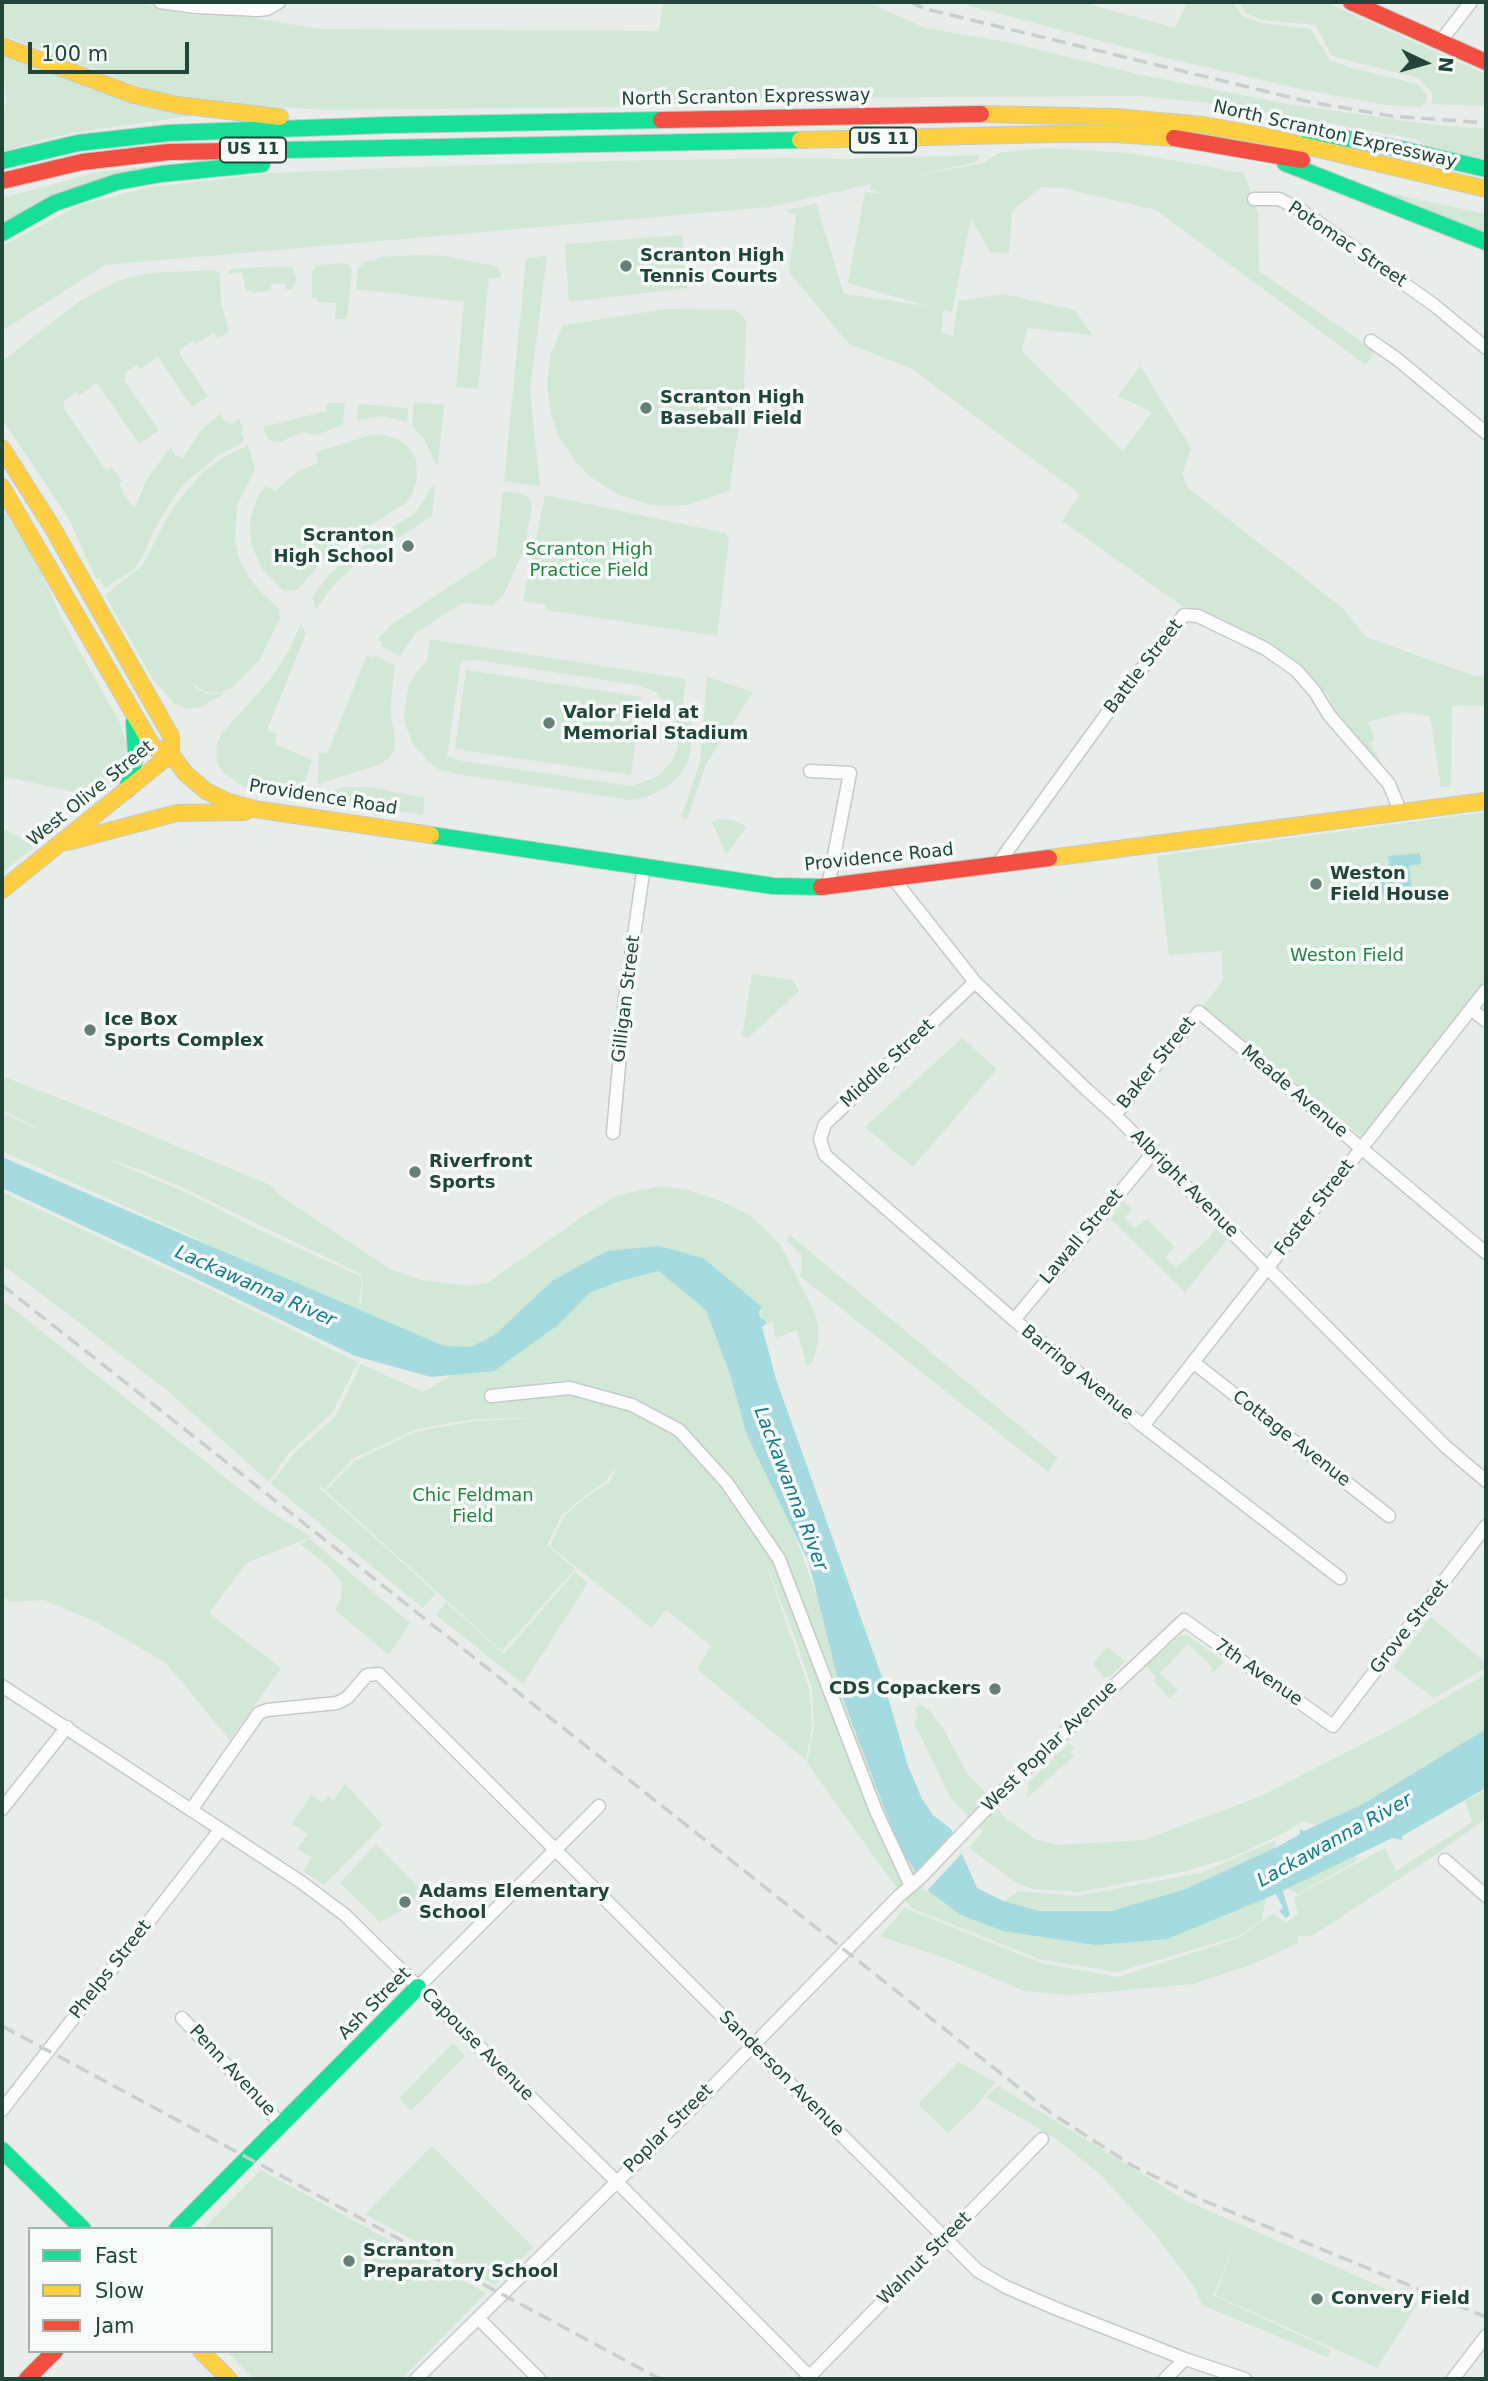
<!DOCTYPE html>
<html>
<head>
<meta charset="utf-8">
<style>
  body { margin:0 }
  #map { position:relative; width:1488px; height:2381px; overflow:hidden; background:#e8edea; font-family:"DejaVu Sans",sans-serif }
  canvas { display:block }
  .frame { position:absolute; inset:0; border:4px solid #214539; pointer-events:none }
  .legend { position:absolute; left:28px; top:2227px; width:245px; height:126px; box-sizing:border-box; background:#f6fbf9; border:2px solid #a1b2ac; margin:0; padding:9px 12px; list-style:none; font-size:21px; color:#214539 }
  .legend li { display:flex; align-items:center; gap:14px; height:35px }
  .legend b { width:35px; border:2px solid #a1b2ac }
  .north { position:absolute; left:1390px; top:28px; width:70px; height:70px; -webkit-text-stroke:5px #f6fbf9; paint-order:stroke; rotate:95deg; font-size:19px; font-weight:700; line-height:28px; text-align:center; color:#214539 }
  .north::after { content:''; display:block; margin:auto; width:24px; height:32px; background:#214539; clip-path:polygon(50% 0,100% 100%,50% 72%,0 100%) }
  .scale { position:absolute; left:28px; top:42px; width:161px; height:32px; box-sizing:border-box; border:4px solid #214539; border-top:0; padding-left:9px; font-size:21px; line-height:24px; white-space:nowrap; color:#214539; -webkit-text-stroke:5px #f6fbf9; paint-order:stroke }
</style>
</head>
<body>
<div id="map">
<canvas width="1488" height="2381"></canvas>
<div class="frame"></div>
<ul class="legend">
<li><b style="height:9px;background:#16e098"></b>Fast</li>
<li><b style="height:9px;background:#ffcf43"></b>Slow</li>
<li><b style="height:9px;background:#f24e42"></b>Jam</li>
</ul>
<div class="north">N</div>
<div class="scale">100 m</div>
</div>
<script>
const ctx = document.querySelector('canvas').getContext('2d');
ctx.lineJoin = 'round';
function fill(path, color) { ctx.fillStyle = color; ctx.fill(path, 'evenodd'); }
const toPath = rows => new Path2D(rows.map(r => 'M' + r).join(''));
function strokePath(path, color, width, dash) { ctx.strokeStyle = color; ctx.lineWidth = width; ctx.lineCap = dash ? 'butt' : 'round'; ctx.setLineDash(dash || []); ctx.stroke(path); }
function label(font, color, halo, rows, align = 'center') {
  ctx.font = font + ' "DejaVu Sans",sans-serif'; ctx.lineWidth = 7; ctx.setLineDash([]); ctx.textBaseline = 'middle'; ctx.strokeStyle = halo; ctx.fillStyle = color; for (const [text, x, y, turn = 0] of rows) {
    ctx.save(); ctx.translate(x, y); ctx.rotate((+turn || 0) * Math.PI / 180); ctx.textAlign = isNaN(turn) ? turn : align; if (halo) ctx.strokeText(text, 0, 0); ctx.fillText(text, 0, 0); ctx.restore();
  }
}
fill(toPath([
  [2,2,136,2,191,15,247,17,320,29,659,31,663,2,867,2,925,28,1012,43,1141,75,1288,104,1427,124,1486,129,1486,161,1430,148,1415,139,1226,105,1141,96,781,98,617,107,326,110,251,105,155,92,2,35],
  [956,2,1081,2,1175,28,1188,2,1232,2,1243,16,1261,23,1311,29,1330,60,1351,68,1418,84,1427,95,1426,103,1420,107,1385,105,1301,89,1158,56],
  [1239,2,1325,2,1486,74,1486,106,1431,104,1433,94,1418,78,1332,56,1315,25,1262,20,1245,13],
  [2,55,198,115,71,133,2,151,2,121,6,101],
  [1045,148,1131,153,1244,173,1258,213,1259,271,1375,351,1366,365,1156,210,1062,188,1041,187,1012,211,1009,254,990,252,971,218,952,312,943,310,942,333,953,336,958,301,1003,294,1075,310,1092,335,1027,328,1022,351,1123,451,1152,412,1118,396,1140,366,1191,448,1182,474,1188,488,1343,608,1366,637,1475,676,1486,677,1486,706,1452,705,1451,787,1441,787,1430,716,1405,712,1368,722,1375,739,1370,743,1389,776,1332,707,1329,697,1303,666,1269,643,1217,617,1182,606,1062,521,1080,494,912,369,849,344,789,272,796,215,785,211,816,203,844,294,927,306,848,283,865,192,882,193,870,190,871,184,770,207,105,265,2,331,2,246,80,205,151,187,273,173,389,168,608,161,783,158,843,159,981,155,976,162,910,177,984,163,998,153],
  [159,165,2,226,2,198,98,172],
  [1384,192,1486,214,1486,233],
  [682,235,687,288,569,302,565,244],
  [422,255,444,256,485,264,496,267,501,273,500,278,489,278,478,389,456,387,464,302,356,289,358,269,364,262,375,261,378,257],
  [547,255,530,390,540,487,504,481,526,259],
  [345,263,350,266,352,271,347,319,335,319,336,303,317,302,317,298,312,298,312,272,317,265],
  [280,266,291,267,294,271,297,280,292,289,285,289,286,284,271,284,271,290,252,293,251,290,246,292,242,272,226,274,231,269],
  [214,270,219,272,220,277,221,302,229,331,218,338,214,332,196,344,193,341,180,350,180,355,208,396,192,407,158,357,140,369,137,365,124,373,126,377,124,380,159,430,139,444,97,383,79,396,76,392,63,401,65,405,63,407,106,470,112,467,122,481,119,485,124,492,123,494,135,508,147,479,170,448,176,456,178,455,182,459,202,429,220,414,226,423,228,422,231,425,239,418,243,430,241,433,244,438,243,442,219,455,188,480,174,497,157,525,141,559,134,569,105,588,100,578,96,579,69,519,2,419,2,361,80,301,117,281,148,273],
  [666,309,736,310,746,320,744,391,729,491,688,505,667,506,651,505,619,495,589,476,577,463,559,437,551,414,547,384,551,353,563,325],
  [414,402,444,405,438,465,436,464,424,439,412,426],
  [331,403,345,403,343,425,316,435,303,432,280,442,272,441,267,438,263,427,327,411,326,404],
  [358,404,408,408,407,422,383,416,357,420],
  [380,434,400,440,408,447,416,459,417,480,411,497,403,505,347,540,318,566,298,589,292,591,283,590,262,569,251,544,250,520,258,496,266,486,275,491,298,471,318,463,316,454,317,452,371,435],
  [248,445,255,470,237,505,235,541,239,558,248,576,257,588,279,609,280,619,259,661,234,686,222,692,212,693,200,689,190,681,196,688,208,694,217,694,227,692,201,707,187,709,175,704,154,681,105,595,143,565,171,510,202,473,224,457],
  [435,484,432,516,352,568,331,588,317,608,315,607,313,596,329,575,358,550,415,513,425,499,428,491],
  [503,491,523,494,529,498,532,505,525,547,505,592,493,606,463,603,443,615,414,635,400,656,381,646,383,643,377,640,392,624,496,556],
  [545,495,725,533,729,540,717,636,546,610,547,605,523,601],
  [2,507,40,570,66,627,119,721,124,735,127,747,123,769,115,781,97,797,2,776],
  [301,624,306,634,267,730,277,734,275,744,312,760,300,798,244,787,224,773,218,765,216,754,217,744,222,733,270,680,289,650],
  [430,639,686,679,683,700,691,718,693,736,688,762,679,776,667,787,645,798,629,800,456,774,438,769,428,761,413,744,405,724,404,713,409,684,419,669,427,661],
  [476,660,636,685,654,691,670,707,678,725,678,747,672,761,657,777,631,786,462,761,447,756,461,661],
  [367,655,374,658,376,655,395,666,391,698,391,717,395,738,394,750,389,758,381,764,318,784,319,752,327,754],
  [466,670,642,697,631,775,455,749],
  [707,677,753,692,706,764,687,819,681,817,700,762],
  [343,787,370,787,425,798,423,815,331,801,324,795,324,793],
  [1486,812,1486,979,1363,1138,1202,1007,1223,981,1222,951,1169,955,1157,856],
  [719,819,733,820,747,827,726,854,712,822],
  [2,827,34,847,2,873],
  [752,974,793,980,799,991,748,1038,742,1037],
  [962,1038,997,1069,913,1167,865,1127],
  [2,1076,102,1115,270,1185,282,1197,390,1269,421,1280,470,1286,487,1283,582,1217,618,1195,661,1186,688,1190,723,1202,751,1216,780,1244,815,1313,818,1327,818,1342,813,1361,807,1366,797,1330,775,1338,773,1322,766,1324,766,1321,760,1318,762,1307,749,1300,786,1510,865,1731,990,1912,1018,1891,1076,1896,1201,1873,1276,1840,1262,1920,1239,1936,1117,1972,1039,1959,911,1908,807,1763,814,1727,812,1688,793,1633,764,1558,809,1689,812,1727,806,1760,697,1669,711,1646,666,1610,652,1628,550,1546,563,1518,583,1499,610,1482,616,1467,605,1482,586,1495,561,1516,547,1545,575,1569,502,1651,326,1491,353,1462,415,1432,475,1421,541,1418,474,1419,417,1429,352,1459,325,1489,317,1486,436,1593,423,1608,271,1484,295,1452,335,1417,361,1364,423,1392,450,1376,446,1371,185,1233,2,1151,2,1113,51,1135,2,1110],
  [104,1158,141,1170,179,1186,361,1274,363,1280,361,1304,359,1303,362,1281,360,1276,259,1230,192,1195],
  [2,1192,199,1284,358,1362,332,1413,288,1454,269,1482,163,1387,2,1264],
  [1123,1201,1132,1209,1124,1218,1135,1228,1144,1220,1148,1220,1175,1247,1165,1257,1176,1268,1210,1237,1216,1228,1227,1240,1185,1292,1111,1219],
  [790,1235,1058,1458,1048,1472,800,1276,802,1265,801,1254,786,1240],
  [2,1300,260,1505,311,1537,246,1563,209,1613,281,1668,230,1740,166,1663,96,1622,44,1600,11,1602,2,1596],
  [310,1539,410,1623,389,1655,335,1610,341,1599,342,1583,330,1568,300,1544],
  [575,1572,588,1583,523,1684,436,1615,446,1602,504,1654],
  [1431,1617,1486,1663,1486,1668,1434,1698,1393,1667],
  [1181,1635,1189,1636,1224,1662,1213,1673,1211,1671,1213,1668,1188,1644,1160,1673,1178,1690,1169,1698,1153,1680,1156,1677,1146,1666],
  [1107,1647,1125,1661,1110,1677,1104,1677,1093,1664],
  [1486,1674,1486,1729,1363,1804,1317,1825,1303,1821,1280,1835,1230,1858,1182,1872,1079,1892,1034,1889,1018,1884,969,1848,983,1831,951,1799,914,1722,918,1719,915,1708,920,1704,929,1710,944,1730,968,1775,985,1792,1005,1818,1035,1839,1058,1845,1143,1840,1259,1797,1388,1731],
  [1069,1743,1075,1748,1071,1752,1074,1756,1027,1798,1029,1782],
  [345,1784,383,1825,324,1885,304,1872,311,1857,297,1849,308,1834,292,1824,311,1795,322,1802,328,1796,333,1801],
  [1486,1790,1486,1818,1437,1854,1312,1936,1299,1936,1297,1939,1298,1943,1253,1964,1193,1984,1071,1995,1024,1991,955,1962,880,1936,905,1908,1041,1963,1118,1977,1239,1938,1273,1913,1286,1923,1298,1914,1294,1897,1385,1848,1396,1871,1472,1822,1465,1801],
  [376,1844,422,1891,403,1910,380,1922,340,1883],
  [1351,1851,1358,1860,1298,1894,1287,1888],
  [453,2043,465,2056,411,2111,399,2098],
  [959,2062,995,2082,978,2104,948,2133,918,2104],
  [998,2086,1187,2201,1418,2303,1377,2368,1215,2295,1242,2227,1213,2295,1331,2350,1327,2357,1202,2305,1194,2286,1154,2233,1099,2173,1055,2138,985,2097],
  [432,2146,533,2247,495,2285,365,2214],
  [261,2170,486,2293,401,2379,254,2379,226,2351,271,2351,271,2229,203,2229]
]), '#d0e8d5');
fill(toPath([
  [1420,853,1421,864,1409,866,1412,892,1374,896,1373,881,1391,879,1388,856],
  [2,1157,444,1346,472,1347,496,1334,552,1281,607,1251,659,1246,703,1258,762,1307,759,1312,760,1318,766,1321,766,1324,762,1327,776,1379,883,1680,908,1766,922,1799,933,1815,951,1829,977,1888,1003,1901,1039,1911,1112,1911,1186,1889,1279,1846,1300,1834,1300,1829,1304,1831,1363,1804,1486,1729,1486,1788,1402,1836,1402,1840,1392,1838,1284,1890,1283,1892,1290,1915,1286,1918,1279,1911,1283,1908,1276,1894,1167,1939,1096,1945,1003,1931,961,1915,930,1892,899,1847,842,1696,809,1563,747,1435,730,1374,706,1310,659,1271,620,1281,589,1293,558,1325,494,1371,431,1377,355,1356,182,1272,2,1188]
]), '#a4dae0');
fill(toPath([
  [955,1830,964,1851,926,1892,914,1875]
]), '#e8edea');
const street = toPath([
  [160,2,196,7,258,10,267,9,279,2],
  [1440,42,1471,2],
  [1254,199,1279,199,1302,211,1434,305,1486,348],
  [1371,341,1397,359,1486,433],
  [810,771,850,773,828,887],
  [997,865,1111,708,1184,615,1198,616,1266,649,1297,671,1315,692,1329,715,1389,784,1401,813],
  [892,877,975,982,1087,1090,1115,1115,1445,1446,1486,1481],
  [975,982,825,1124,820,1139,825,1155,1014,1320,1143,1426,1340,1578],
  [1471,1009,1486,1021],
  [1115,1115,1199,1012,1486,1253],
  [613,1133,625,998,644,866],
  [1014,1320,1152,1154],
  [1193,1362,1389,1516],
  [491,1396,570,1388,632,1405,679,1430,727,1483,779,1559,876,1811,911,1886],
  [1143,1426,1486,990],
  [2,1686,301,1882,345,1915,616,2181,812,2379],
  [2,1809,67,1727],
  [191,1810,259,1713,267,1710,337,1703,347,1698,367,1675,379,1674,978,2271,1006,2287,1057,2309,1185,2359,1245,2379],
  [1445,1860,1486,1896],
  [418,1987,599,1806],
  [182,2018,282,2125],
  [2,2110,220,1830],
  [478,2318,539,2379],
  [416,2379,684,2116,899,1896,920,1878,1009,1785,1184,1620,1333,1726,1486,1526],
  [807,2379,1042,2139],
  [1165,2379,1185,2359],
  [1453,2379,1486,2336]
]);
const fast = toPath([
  [1308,131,1405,150,1486,169],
  [232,151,800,140],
  [2,161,78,143,168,133,388,125,661,120],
  [1285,163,1486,242],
  [2,233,55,203,117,182,161,174,262,164],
  [127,790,136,754,134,722],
  [431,835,773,886,821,887],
  [2,2150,83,2229],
  [177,2229,418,1987]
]);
const slow = toPath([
  [2,46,134,95,178,105,280,117],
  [981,114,1116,117,1203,125,1260,135,1486,189],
  [800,140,1054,134,1115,134,1174,138],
  [2,448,52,527,171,736,171,754],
  [2,487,153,747,171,754,185,773,206,791,229,802,254,809,431,835],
  [67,842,177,813,245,812],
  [1049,858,1486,801],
  [2,890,171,754],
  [201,2351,229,2379]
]);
const jam = toPath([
  [1351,2,1486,62],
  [661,120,981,114],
  [1174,138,1302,160],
  [2,181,82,162,169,152,232,151],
  [821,887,1049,858],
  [27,2379,55,2351]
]);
strokePath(street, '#c4cac7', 15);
strokePath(fast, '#c3cbc7', 18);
strokePath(slow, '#c3cbc7', 18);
strokePath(jam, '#c3cbc7', 18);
strokePath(street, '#fcfcfc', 12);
strokePath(fast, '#16e098', 16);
strokePath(slow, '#ffcf43', 16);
strokePath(jam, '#f24e42', 16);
strokePath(toPath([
  [910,2,926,9,1310,102,1391,116,1486,123],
  [2,1285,1051,2113,1133,2166,1207,2202,1486,2317],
  [2,2026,660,2379]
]), '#c9cdcb', 3.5, [14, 7]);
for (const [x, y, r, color] of [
  [626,266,7,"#678077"],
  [646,408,7,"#678077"],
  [408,546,7,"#678077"],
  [549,723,7,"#678077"],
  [1316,884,7,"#678077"],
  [90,1030,7,"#678077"],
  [415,1172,7,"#678077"],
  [995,1689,7,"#678077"],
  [405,1902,7,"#678077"],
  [349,2261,7,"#678077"],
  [1317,2299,7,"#678077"]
]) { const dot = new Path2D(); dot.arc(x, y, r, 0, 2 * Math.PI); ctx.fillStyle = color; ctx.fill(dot); strokePath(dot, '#f6fbf9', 2.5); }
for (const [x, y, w] of [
  [883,140,66],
  [253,150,66]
]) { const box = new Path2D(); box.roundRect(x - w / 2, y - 12.5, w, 25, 5); ctx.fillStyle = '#f6fbf9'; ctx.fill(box); strokePath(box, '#214539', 2); }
label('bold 16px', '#214539', null, [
  ["US 11",883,140],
  ["US 11",253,150]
]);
label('18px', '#214539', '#f6fbf9', [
  ["North Scranton Expressway",746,98,-1],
  ["North Scranton Expressway",1335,135,13],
  ["Potomac Street",1347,245,34],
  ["Battle Street",1144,667,-52],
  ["West Olive Street",91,794,-39],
  ["Providence Road",323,798,9],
  ["Providence Road",879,858,-6],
  ["Gilligan Street",627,999,-83],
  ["Baker Street",1157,1063,-51],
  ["Middle Street",888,1064,-43],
  ["Meade Avenue",1294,1092,40],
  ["Albright Avenue",1184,1184,45],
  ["Foster Street",1315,1208,-52],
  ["Lawall Street",1082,1237,-50],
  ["Barring Avenue",1077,1373,39],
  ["Cottage Avenue",1291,1439,38],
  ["Grove Street",1410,1627,-52],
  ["7th Avenue",1258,1673,35],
  ["West Poplar Avenue",1050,1747,-44],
  ["Phelps Street",111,1970,-52],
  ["Ash Street",375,2004,-45],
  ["Capouse Avenue",477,2045,45],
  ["Penn Avenue",232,2071,47],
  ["Sanderson Avenue",781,2074,45],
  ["Poplar Street",669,2129,-45],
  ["Walnut Street",925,2259,-45]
]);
label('bold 18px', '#214539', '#f6fbf9', [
  ["Scranton High",640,256],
  ["Tennis Courts",640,277],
  ["Scranton High",660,398],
  ["Baseball Field",660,419],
  ["Scranton",394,536,"right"],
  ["High School",394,557,"right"],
  ["Valor Field at",563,713],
  ["Memorial Stadium",563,734],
  ["Weston",1330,874],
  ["Field House",1330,895],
  ["Ice Box",104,1020],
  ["Sports Complex",104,1041],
  ["Riverfront",429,1162],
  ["Sports",429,1183],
  ["CDS Copackers",981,1689,"right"],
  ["Adams Elementary",419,1892],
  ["School",419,1913],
  ["Scranton",363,2251],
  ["Preparatory School",363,2272],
  ["Convery Field",1331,2299]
], 'left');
label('18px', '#258144', '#f6fbf9', [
  ["Scranton High",589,550],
  ["Practice Field",589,571],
  ["Weston Field",1347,956],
  ["Chic Feldman",473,1496],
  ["Field",473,1517]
]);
label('italic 19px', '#127c89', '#f6fbf9', [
  ["Lackawanna River",255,1287,24],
  ["Lackawanna River",790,1489,69],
  ["Lackawanna River",1335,1841,-29]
]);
</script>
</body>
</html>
